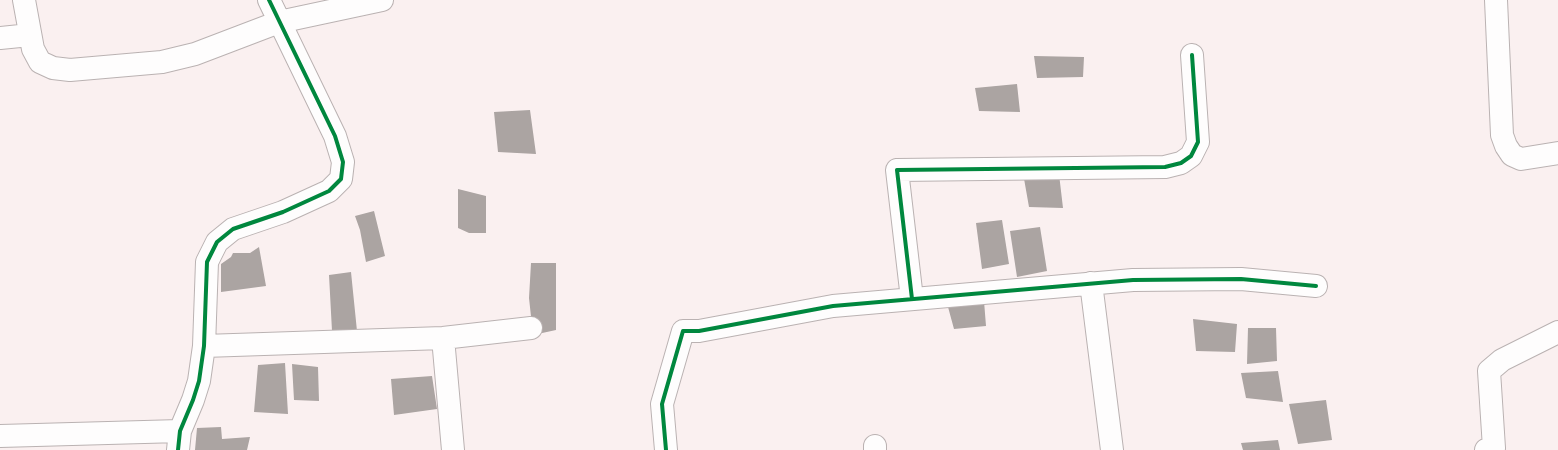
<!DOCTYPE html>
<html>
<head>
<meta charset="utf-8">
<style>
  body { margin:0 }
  canvas { display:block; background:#faf0f0 }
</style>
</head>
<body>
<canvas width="1558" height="450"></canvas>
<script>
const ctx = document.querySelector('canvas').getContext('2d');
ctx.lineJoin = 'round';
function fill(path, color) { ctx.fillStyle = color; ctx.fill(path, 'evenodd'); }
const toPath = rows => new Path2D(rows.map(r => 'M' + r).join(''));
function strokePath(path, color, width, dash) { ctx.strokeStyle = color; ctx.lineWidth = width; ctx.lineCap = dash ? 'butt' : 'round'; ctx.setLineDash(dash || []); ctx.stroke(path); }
fill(toPath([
  [1034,56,1084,57,1083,77,1037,78],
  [1017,84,1020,112,979,111,975,88],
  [530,110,536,154,498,152,494,112],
  [1023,173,1059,174,1063,208,1029,207],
  [458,189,486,196,486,233,469,233,458,228],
  [374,211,385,256,366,262,360,230,355,216],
  [1002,220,1009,264,982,269,976,223],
  [1040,227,1047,271,1017,277,1010,231],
  [259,247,266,286,221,292,221,264,231,257,233,253,250,253],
  [531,263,556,263,556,330,533,335,529,298],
  [351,272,357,331,332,331,329,275],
  [984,301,986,326,954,329,948,307],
  [1193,319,1237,324,1235,352,1196,351],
  [1248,328,1276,328,1277,361,1247,364],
  [285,363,288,414,254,412,258,365],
  [292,364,318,367,319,401,294,400],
  [1278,371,1283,402,1246,398,1241,373],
  [432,376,437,409,394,415,391,379],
  [1326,400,1332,440,1298,444,1289,404],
  [221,427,222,439,250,437,247,450,195,450,197,428],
  [1278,440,1280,450,1243,450,1241,443]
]), '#aba4a2');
const street = toPath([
  [24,0,33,49,40,62,53,68,70,70,162,62,195,54,279,22,382,0],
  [1496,0,1502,135,1506,146,1512,155,1521,159,1558,153],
  [0,38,30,35],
  [1091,283,1112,450],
  [912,299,897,170,1165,167,1181,163,1191,156,1198,142,1192,55],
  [443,338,453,450],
  [204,346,443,338,531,328],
  [0,436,180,431],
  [875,446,875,450],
  [178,450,180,431,193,400,199,381,204,346,207,262,217,242,233,229,283,212,329,191,341,179,343,162,335,136,269,0],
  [666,450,662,404,683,331,699,331,833,306,1133,280,1241,279,1316,286],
  [1486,450,1494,448,1489,371,1502,360,1558,332]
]);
strokePath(street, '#bab2b2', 24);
strokePath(street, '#fefdfd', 22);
strokePath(toPath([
  [912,299,897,170,1165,167,1181,163,1191,156,1198,142,1192,55],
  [178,450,180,431,193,400,199,381,204,346,207,262,217,242,233,229,283,212,329,191,341,179,343,162,335,136,269,0],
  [666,450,662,404,683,331,699,331,833,306,1133,280,1241,279,1316,286]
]), '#00873e', 4);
</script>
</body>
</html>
